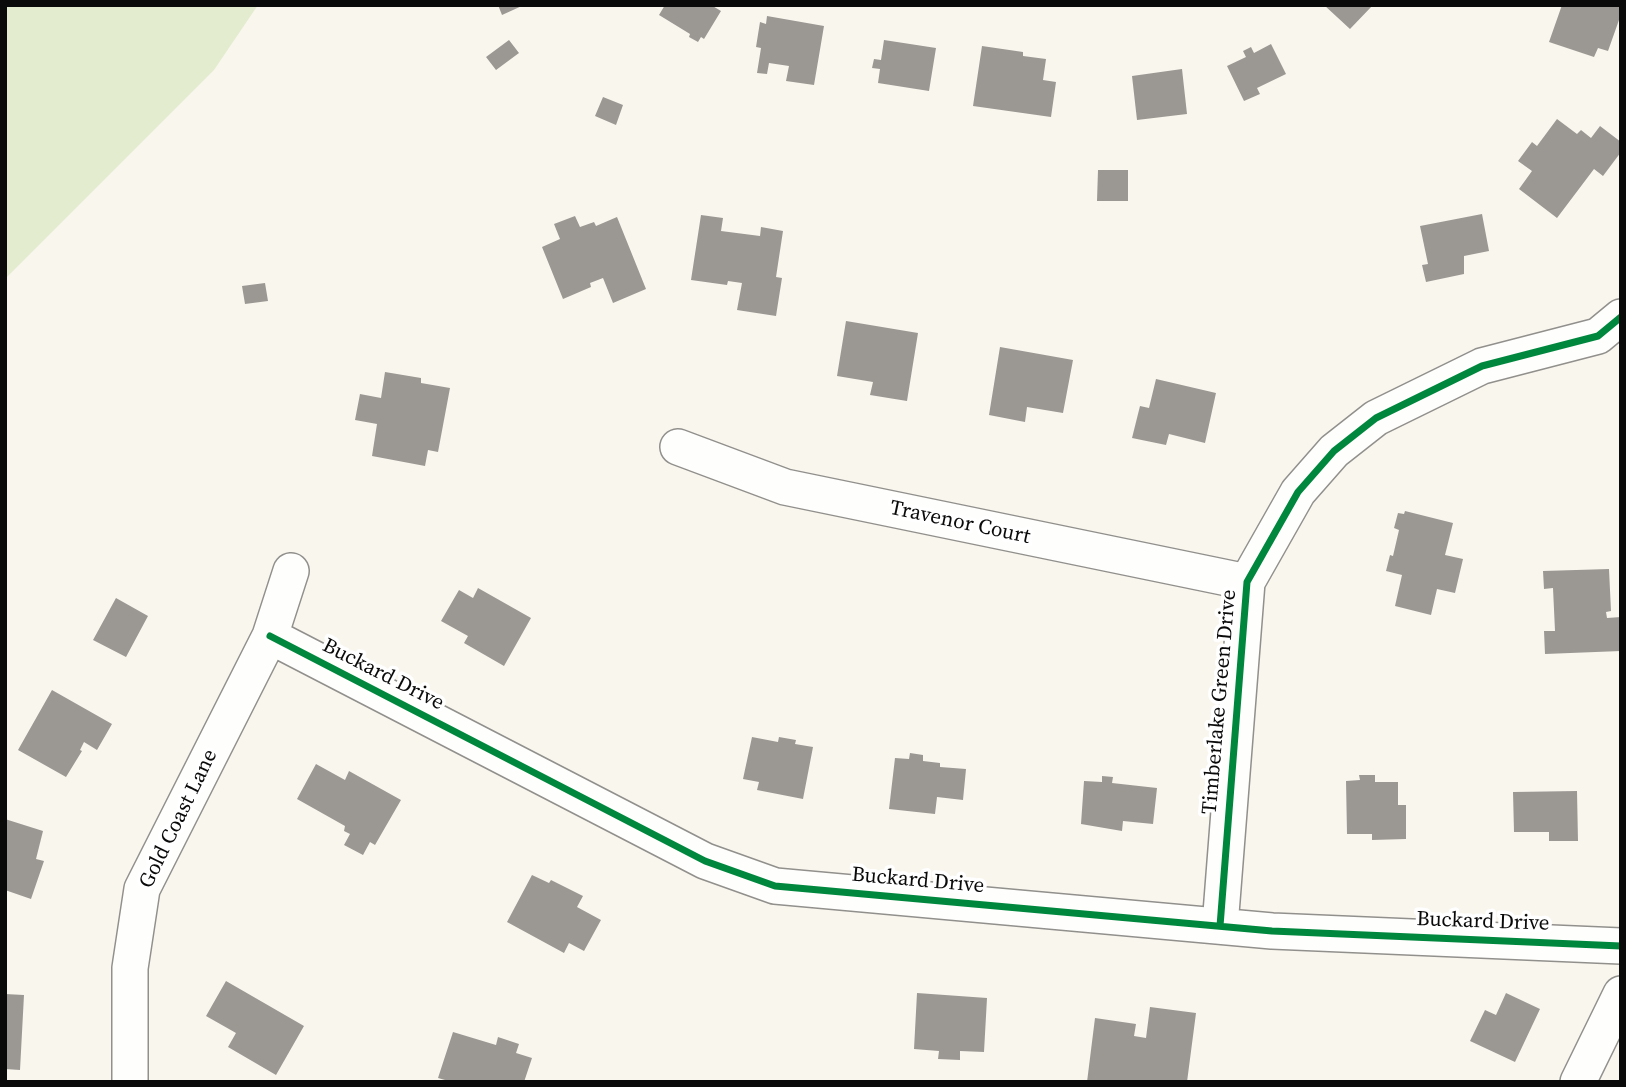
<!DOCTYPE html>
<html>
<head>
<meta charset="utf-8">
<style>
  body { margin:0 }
  #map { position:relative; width:1626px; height:1087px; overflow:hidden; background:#f9f6ee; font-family:"Source Serif 4",serif }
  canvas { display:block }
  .frame { position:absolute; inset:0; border:7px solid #0a0a0a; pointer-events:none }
</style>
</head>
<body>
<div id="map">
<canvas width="1626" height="1087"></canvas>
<div class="frame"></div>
</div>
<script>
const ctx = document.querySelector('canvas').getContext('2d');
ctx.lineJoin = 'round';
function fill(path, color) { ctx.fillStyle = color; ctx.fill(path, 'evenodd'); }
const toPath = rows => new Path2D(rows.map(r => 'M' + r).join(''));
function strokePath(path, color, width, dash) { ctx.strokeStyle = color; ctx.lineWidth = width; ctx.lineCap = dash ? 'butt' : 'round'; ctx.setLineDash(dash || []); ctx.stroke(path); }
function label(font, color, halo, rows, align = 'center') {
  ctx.font = font + ' "Source Serif 4",serif'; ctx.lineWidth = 7; ctx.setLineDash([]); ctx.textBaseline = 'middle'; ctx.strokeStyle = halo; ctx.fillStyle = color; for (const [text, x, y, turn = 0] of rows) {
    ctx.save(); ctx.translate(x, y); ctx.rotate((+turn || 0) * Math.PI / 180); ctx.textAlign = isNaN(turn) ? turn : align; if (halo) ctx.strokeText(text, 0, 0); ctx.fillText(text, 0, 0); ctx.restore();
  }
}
fill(toPath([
  [5,5,258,5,214,70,5,279]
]), '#e4eccf');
fill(toPath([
  [498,5,524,5,502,15],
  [665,5,711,5,721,11,704,39,701,37,698,42,689,37,690,34,659,15],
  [1324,5,1373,5,1350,29],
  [1562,5,1621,5,1621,21,1619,20,1608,51,1598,48,1594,57,1549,42],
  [767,16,824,26,814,85,786,81,789,66,769,63,767,74,757,73,761,48,756,47,760,22,766,24],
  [509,40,519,53,496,70,486,57],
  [884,40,936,48,929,91,878,83,880,69,872,68,874,59,881,60],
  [1271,44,1286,74,1257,88,1260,94,1244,101,1227,66,1246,57,1243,51,1251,47,1254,53],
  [982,46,1023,52,1023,56,1046,59,1043,80,1056,82,1051,117,973,106],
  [1182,69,1187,114,1137,120,1132,76],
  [603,97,623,105,616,125,595,116],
  [1557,119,1577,134,1581,130,1591,138,1600,126,1621,142,1621,152,1603,176,1594,169,1557,218,1519,189,1532,171,1518,161,1532,142,1537,146],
  [1098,170,1128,170,1128,201,1097,201],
  [1482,214,1489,251,1464,256,1464,274,1426,282,1422,265,1428,264,1420,226],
  [701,215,723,218,721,231,760,236,761,227,783,231,776,277,782,278,776,316,737,310,742,283,728,281,727,285,691,280],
  [575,216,580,227,594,222,596,226,617,217,646,289,613,303,603,278,590,283,591,287,563,299,542,247,560,239,554,224],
  [265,283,268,301,245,304,242,286],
  [846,321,918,333,907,401,870,395,873,382,837,376],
  [1000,347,1073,360,1063,413,1027,407,1025,422,989,415],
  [385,372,421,378,421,383,450,388,438,452,428,450,425,466,372,456,377,424,355,420,360,394,381,398],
  [1156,379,1216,393,1205,443,1169,434,1166,445,1132,438,1140,406,1149,408],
  [1405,511,1453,523,1445,555,1463,559,1455,593,1437,589,1431,615,1395,606,1402,575,1386,571,1390,555,1393,556,1399,530,1394,528,1398,513,1404,514],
  [1609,569,1611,611,1606,612,1607,618,1621,617,1621,651,1545,654,1544,631,1555,631,1553,588,1544,589,1543,571],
  [478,588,531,618,504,666,464,643,468,636,441,621,459,590,473,598],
  [116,598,148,616,126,657,93,640],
  [52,690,112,724,97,750,84,742,80,750,82,751,66,777,18,750],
  [752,737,778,742,779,737,796,740,795,744,813,747,803,799,757,790,759,782,743,779],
  [910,753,923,755,923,761,940,763,940,767,966,769,963,800,937,797,935,814,889,809,895,758,909,759],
  [316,764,345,780,349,771,401,800,375,845,370,842,363,855,344,845,350,834,344,831,345,826,297,799],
  [1359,775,1375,775,1375,782,1398,782,1398,805,1406,805,1406,839,1372,840,1372,834,1347,834,1346,781,1360,780],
  [1102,776,1113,777,1112,783,1157,788,1153,824,1123,821,1122,831,1081,824,1084,781,1102,782],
  [1577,791,1578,841,1549,841,1549,832,1514,832,1513,792],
  [5,819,43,831,36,859,44,861,31,899,5,890],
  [532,875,549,883,551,880,583,896,577,907,601,920,584,951,569,943,564,953,507,922],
  [226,981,304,1026,276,1075,228,1047,236,1033,206,1016],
  [917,993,987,998,984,1052,960,1051,960,1060,938,1059,939,1051,914,1049],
  [1506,993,1540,1009,1515,1062,1470,1041,1485,1010,1496,1015],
  [5,994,24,995,20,1070,5,1069],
  [1150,1007,1196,1013,1187,1082,1087,1082,1095,1018,1136,1024,1134,1036,1146,1038],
  [453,1032,496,1045,498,1037,519,1044,516,1053,532,1058,524,1082,452,1082,438,1078]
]), '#9b9894');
const street = toPath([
  [678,447,785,487,1247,582],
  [270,636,705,861,775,886,1272,931,1621,946],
  [1220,926,1247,582,1298,492,1334,451,1376,418,1482,366,1598,336,1621,317],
  [130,1082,130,968,142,889,270,636,291,571],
  [1578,1082,1621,994]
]);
strokePath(street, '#92908d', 38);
strokePath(street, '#fefefc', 35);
strokePath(toPath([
  [270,636,705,861,775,886,1272,931,1621,946],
  [1220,926,1247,582,1298,492,1334,451,1376,418,1482,366,1598,336,1621,317]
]), '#00873e', 7);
label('21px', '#0a0a0a', '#fff', [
  ["Travenor Court",960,523,12],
  ["Buckard Drive",383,675,27],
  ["Timberlake Green Drive",1220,702,-85],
  ["Gold Coast Lane",179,819,-64],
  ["Buckard Drive",918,881,5],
  ["Buckard Drive",1483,922,2]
]);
</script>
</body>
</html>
